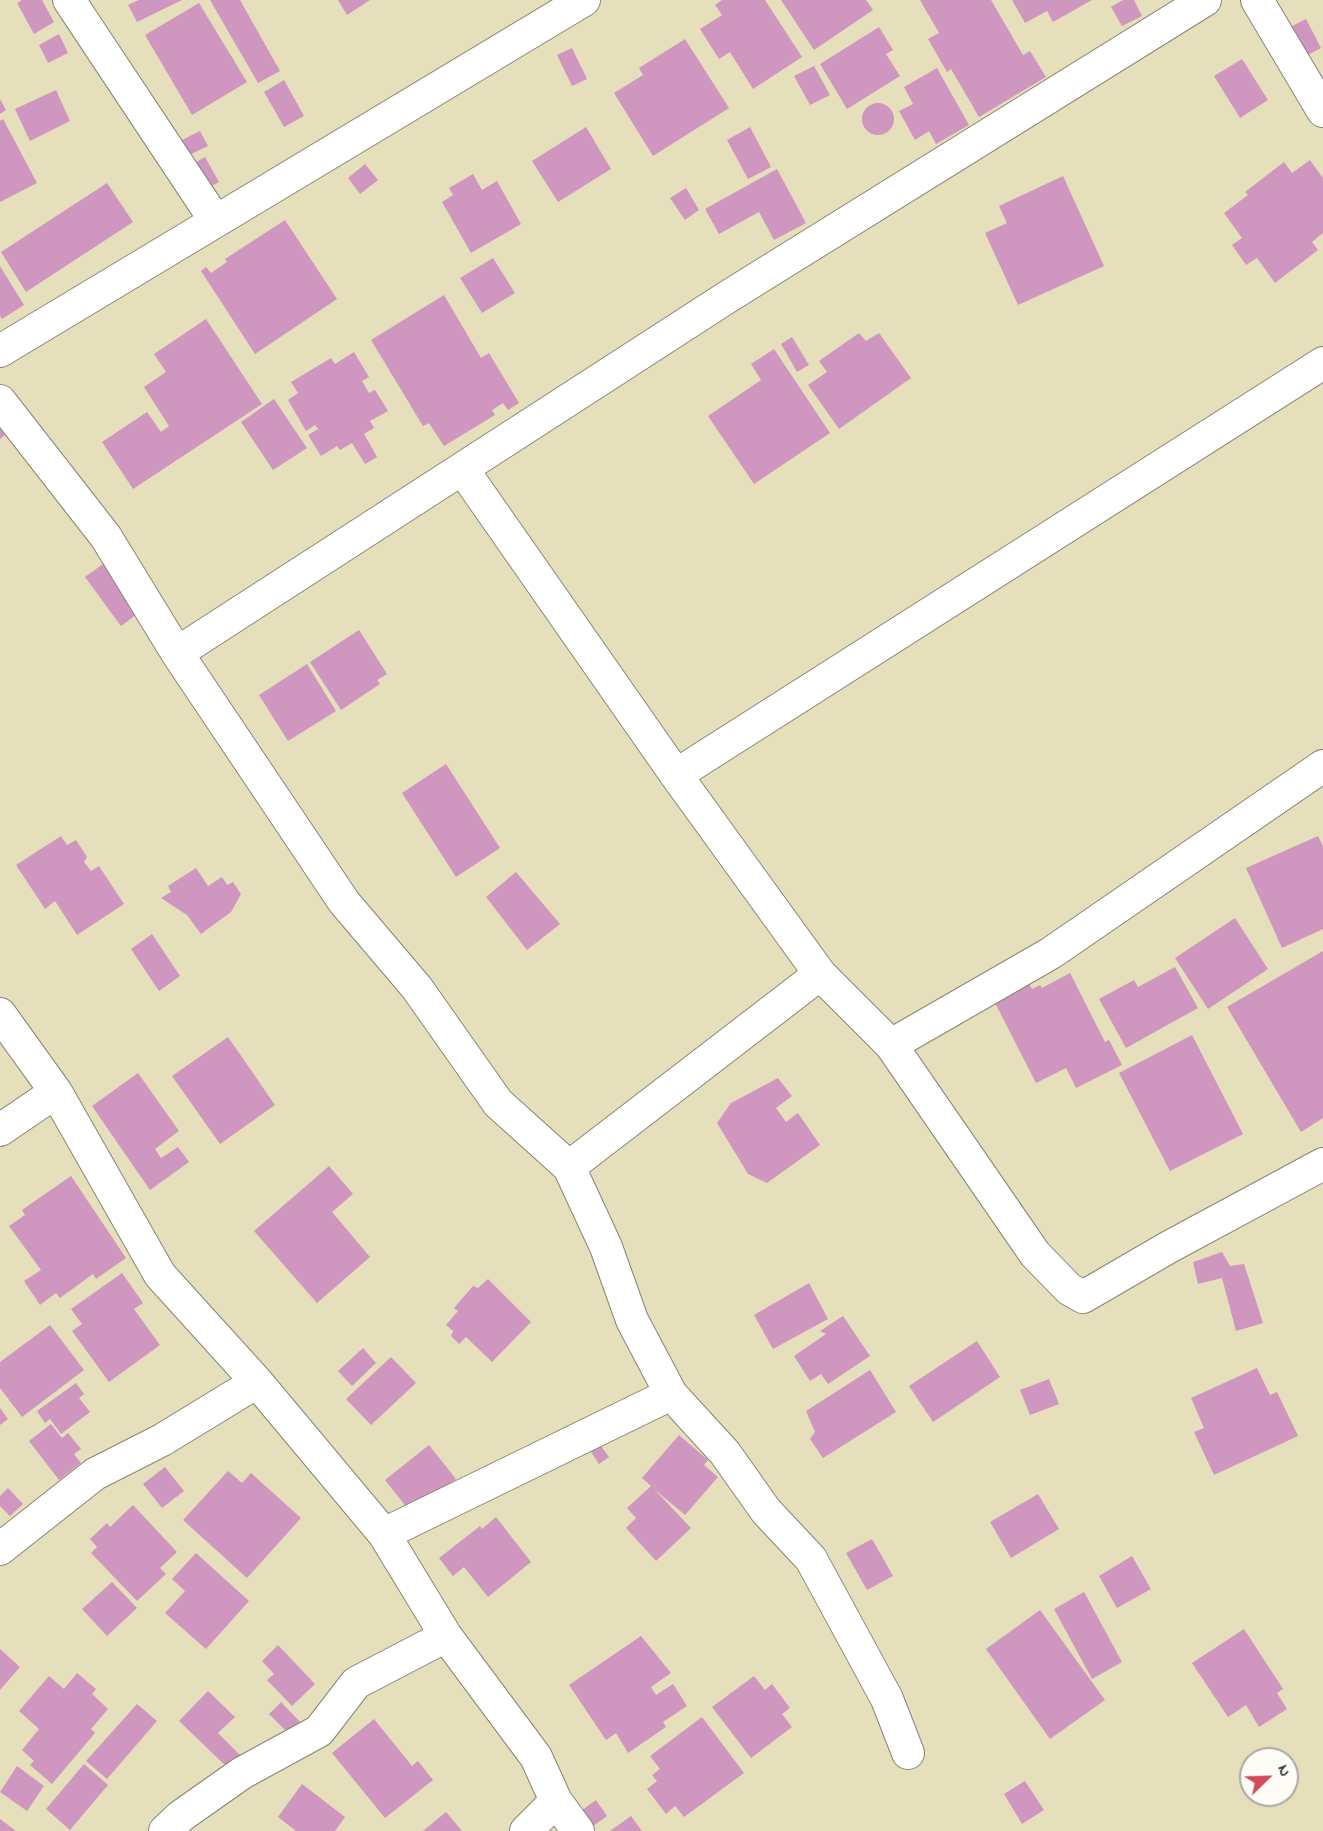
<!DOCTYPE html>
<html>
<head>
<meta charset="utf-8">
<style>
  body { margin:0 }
  #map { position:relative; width:1323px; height:1831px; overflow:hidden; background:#e6dfbb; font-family:"Indie Flower",sans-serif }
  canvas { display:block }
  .north { position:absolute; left:1239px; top:1747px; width:60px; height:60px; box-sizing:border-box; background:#fdfcf7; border:2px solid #a9a8a5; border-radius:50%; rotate:67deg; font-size:16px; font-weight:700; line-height:24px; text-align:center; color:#2b2b2b }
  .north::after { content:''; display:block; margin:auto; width:21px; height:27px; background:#d1495b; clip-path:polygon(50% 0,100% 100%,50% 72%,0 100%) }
</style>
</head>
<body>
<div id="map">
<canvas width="1323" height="1831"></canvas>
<div class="north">N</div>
</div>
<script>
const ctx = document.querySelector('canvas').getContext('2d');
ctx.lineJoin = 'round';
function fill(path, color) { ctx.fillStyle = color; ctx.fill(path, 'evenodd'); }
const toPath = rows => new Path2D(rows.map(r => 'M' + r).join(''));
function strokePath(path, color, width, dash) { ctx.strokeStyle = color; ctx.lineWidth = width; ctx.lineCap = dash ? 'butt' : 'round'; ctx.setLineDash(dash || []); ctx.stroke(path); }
fill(toPath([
  [22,0,42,0,54,22,34,34,17,3],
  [139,0,182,0,137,22,128,5],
  [210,0,240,0,280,71,258,83],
  [338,0,370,0,347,15],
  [722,0,765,0,802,57,753,89,730,52,719,59,700,29,722,15,715,5],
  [781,0,866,0,873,10,814,50],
  [920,0,991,0,1023,55,1030,51,1046,77,979,117,951,69,947,72,928,39,939,33],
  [1012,0,1092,0,1053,22,1047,11,1025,23],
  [1123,0,1134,0,1142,16,1122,26,1111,7],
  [199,3,247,82,192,115,145,35],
  [1306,19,1321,48,1304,57,1290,27],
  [879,27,893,50,886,54,900,76,847,109,820,64],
  [59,34,68,53,48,63,39,45],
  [685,39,729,108,653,156,614,93,643,75,639,68],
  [572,48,587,79,572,86,557,55],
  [1242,59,1268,100,1240,118,1214,76],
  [814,66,830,95,810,105,794,76],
  [937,68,969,125,936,144,929,131,915,140,899,111,913,104,904,87],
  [284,80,304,116,284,127,264,92],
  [56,90,70,121,30,141,15,109],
  [0,99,6,110,0,114],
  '862 119a16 16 0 1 1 32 0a16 16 0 1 1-32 0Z',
  [3,119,37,183,0,202,0,121],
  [586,127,611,169,558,202,532,161],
  [750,127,771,167,748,179,727,140],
  [200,131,208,146,185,157,178,142],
  [205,157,219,182,204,190,191,165],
  [1310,160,1323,178,1323,233,1312,242,1318,250,1275,283,1257,258,1246,265,1232,245,1242,238,1224,213,1248,195,1245,192,1284,162,1292,173],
  [365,164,378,180,360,194,348,178],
  [777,169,806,223,774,240,759,212,719,234,705,209],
  [473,174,482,190,497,181,521,224,471,253,442,202,453,195,449,188],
  [1063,176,1104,266,1018,305,985,233,1007,223,999,206],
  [107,183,133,222,26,292,1,252],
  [686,188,699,210,685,220,670,198],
  [285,220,337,299,255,354,201,271,206,267,211,273,227,262,225,259],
  [493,258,515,293,482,313,460,278],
  [0,266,24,305,2,319,0,316],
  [444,295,481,358,489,353,519,403,508,410,503,403,492,410,495,415,444,446,429,423,423,426,371,340],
  [206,319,262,404,133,489,102,442,147,412,161,432,169,426,144,387,166,372,154,354],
  [859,333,866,341,879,333,911,378,839,429,808,385,827,372,819,361],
  [792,337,809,365,797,372,781,344],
  [774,349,830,433,754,484,708,416,761,380,751,364],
  [354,352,369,377,362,381,369,393,375,390,388,411,370,421,374,428,364,434,377,457,365,464,352,443,340,450,337,446,321,456,308,435,318,429,315,425,306,431,288,400,298,393,291,382,331,358,335,364],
  [274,399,307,448,273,470,241,422],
  [0,424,7,433,0,439],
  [103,564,140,612,121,626,85,577],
  [359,630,387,674,377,680,380,684,341,710,310,662],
  [307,664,336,711,288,741,259,695],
  [446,764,500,848,456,877,402,793],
  [61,836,67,845,76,840,87,857,84,862,91,871,99,866,124,904,77,935,55,901,45,909,16,865],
  [1318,836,1323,846,1323,929,1282,948,1246,868],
  [196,868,208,886,222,877,227,885,233,882,241,894,231,912,201,934,187,915,161,898,171,892,168,886],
  [516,872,560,924,527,950,486,897],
  [1235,918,1268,969,1208,1009,1175,958],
  [152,934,180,976,159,991,131,949],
  [1323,951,1323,1118,1301,1132,1227,1007],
  [1175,967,1198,1008,1126,1048,1099,999,1134,980,1138,987],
  [1070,973,1105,1042,1109,1040,1122,1065,1076,1088,1066,1068,1036,1083,992,997,1027,980,1032,989,1040,985,1042,988],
  [1192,1035,1243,1134,1170,1171,1119,1073],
  [228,1037,275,1105,220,1144,172,1076],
  [138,1073,179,1131,155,1149,161,1158,178,1147,189,1162,150,1190,92,1106],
  [778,1078,792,1096,776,1108,786,1122,798,1113,820,1145,767,1183,748,1174,717,1123,731,1103],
  [329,1166,353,1194,332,1212,370,1257,317,1303,254,1231],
  [71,1176,126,1258,96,1279,93,1274,60,1298,56,1293,40,1305,24,1281,41,1270,9,1226,25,1215,22,1210],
  [1222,1252,1230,1266,1244,1264,1263,1323,1236,1331,1222,1278,1198,1284,1193,1262],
  [122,1273,143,1303,134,1309,160,1345,109,1382,72,1331,82,1324,71,1309],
  [488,1279,531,1322,492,1362,466,1337,459,1344,451,1336,453,1331,446,1325,458,1311,454,1308,473,1286,478,1288],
  [809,1283,828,1319,773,1349,754,1315],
  [843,1316,870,1356,828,1384,821,1374,810,1381,794,1356,826,1334,820,1331],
  [50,1325,84,1370,22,1417,0,1388,0,1362],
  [977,1341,1000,1377,933,1422,909,1386],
  [363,1348,376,1363,352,1386,338,1371],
  [391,1357,416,1383,371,1425,346,1399],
  [1257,1368,1270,1395,1277,1392,1298,1436,1214,1475,1194,1432,1204,1428,1191,1398],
  [870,1370,896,1412,823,1458,810,1439,815,1432,806,1411],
  [1049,1379,1059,1404,1030,1415,1020,1390],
  [76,1383,84,1394,79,1398,90,1412,61,1434,50,1419,45,1423,37,1411],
  [0,1408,8,1419,0,1425],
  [51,1424,62,1438,68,1433,81,1449,74,1454,81,1463,59,1480,29,1441],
  [679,1435,708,1460,704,1465,718,1477,685,1515,654,1489,691,1528,656,1561,626,1528,636,1518,627,1508,651,1486,642,1478],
  [598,1442,609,1457,599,1464,589,1449],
  [429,1445,456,1479,412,1514,385,1480],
  [165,1467,184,1491,162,1508,143,1484],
  [228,1471,242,1483,251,1473,301,1518,247,1578,183,1520],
  [8,1488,23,1504,10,1516,0,1506,0,1496],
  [1038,1494,1059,1529,1011,1558,990,1522],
  [133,1505,177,1552,160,1568,166,1574,137,1601,91,1553,97,1547,90,1539,107,1523,110,1527],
  [496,1517,531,1562,488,1597,464,1567,453,1576,439,1558,480,1526,482,1529],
  [872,1539,893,1576,867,1590,846,1553],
  [196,1553,249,1601,206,1649,165,1613,185,1591,172,1579],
  [1132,1556,1151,1589,1117,1608,1099,1576],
  [112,1582,137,1608,107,1636,82,1609],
  [1084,1592,1122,1662,1092,1679,1054,1609],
  [1040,1610,1105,1700,1050,1739,986,1649],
  [1244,1629,1283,1689,1277,1693,1287,1709,1259,1727,1246,1705,1228,1717,1192,1663],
  [641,1636,671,1673,651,1687,656,1695,673,1684,687,1706,663,1722,666,1727,628,1753,616,1733,606,1740,569,1685],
  [278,1645,315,1684,292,1706,267,1680,274,1674,262,1661],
  [0,1649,20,1667,0,1690],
  [77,1673,96,1689,92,1694,108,1709,91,1729,95,1733,52,1784,30,1765,34,1761,22,1750,39,1729,19,1711,49,1676,64,1689],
  [754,1676,765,1690,772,1684,790,1708,782,1714,792,1727,751,1758,712,1707],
  [208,1691,235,1717,218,1733,242,1757,230,1770,179,1721],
  [281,1702,302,1724,290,1735,269,1714],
  [137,1704,157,1721,107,1779,86,1761],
  [702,1717,744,1773,684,1817,675,1806,666,1814,647,1789,657,1781,652,1775,660,1769,650,1756],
  [374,1719,412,1766,418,1761,433,1780,385,1818,332,1753],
  [84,1764,108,1785,70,1830,46,1809],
  [17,1766,44,1786,27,1811,0,1792],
  [1025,1781,1044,1810,1022,1824,1004,1794],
  [302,1784,345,1817,335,1831,296,1831,278,1817],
  [596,1800,607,1816,593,1826,582,1810],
  [446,1812,462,1831,423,1831],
  [631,1816,642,1831,610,1831],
  [0,1819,16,1831,0,1831]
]), '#cf96bf');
const minor = toPath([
  [69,0,215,220],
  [1257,0,1323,111],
  [0,351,584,0],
  [0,401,106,537,177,653,344,902,417,988,498,1103,569,1167],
  [463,470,676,775,820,974,891,1045,1035,1254,1069,1289,1083,1297,1169,1247,1323,1164],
  [177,653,729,296,1205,0],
  [676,775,1323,363],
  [820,974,569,1167,606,1247,632,1320,671,1394,725,1453,766,1511,811,1559,887,1699,908,1753],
  [0,1014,56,1092,160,1275,257,1382,384,1534,446,1636,536,1757,556,1801,578,1831],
  [891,1045,1051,953,1323,766],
  [0,1130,56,1092],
  [384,1534,671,1394],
  [0,1549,95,1474,162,1440,257,1382],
  [165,1831,181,1816,242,1773,319,1731,356,1683,446,1636],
  [526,1831,556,1801]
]);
strokePath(minor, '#888573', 34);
strokePath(minor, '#fff', 32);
</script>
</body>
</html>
